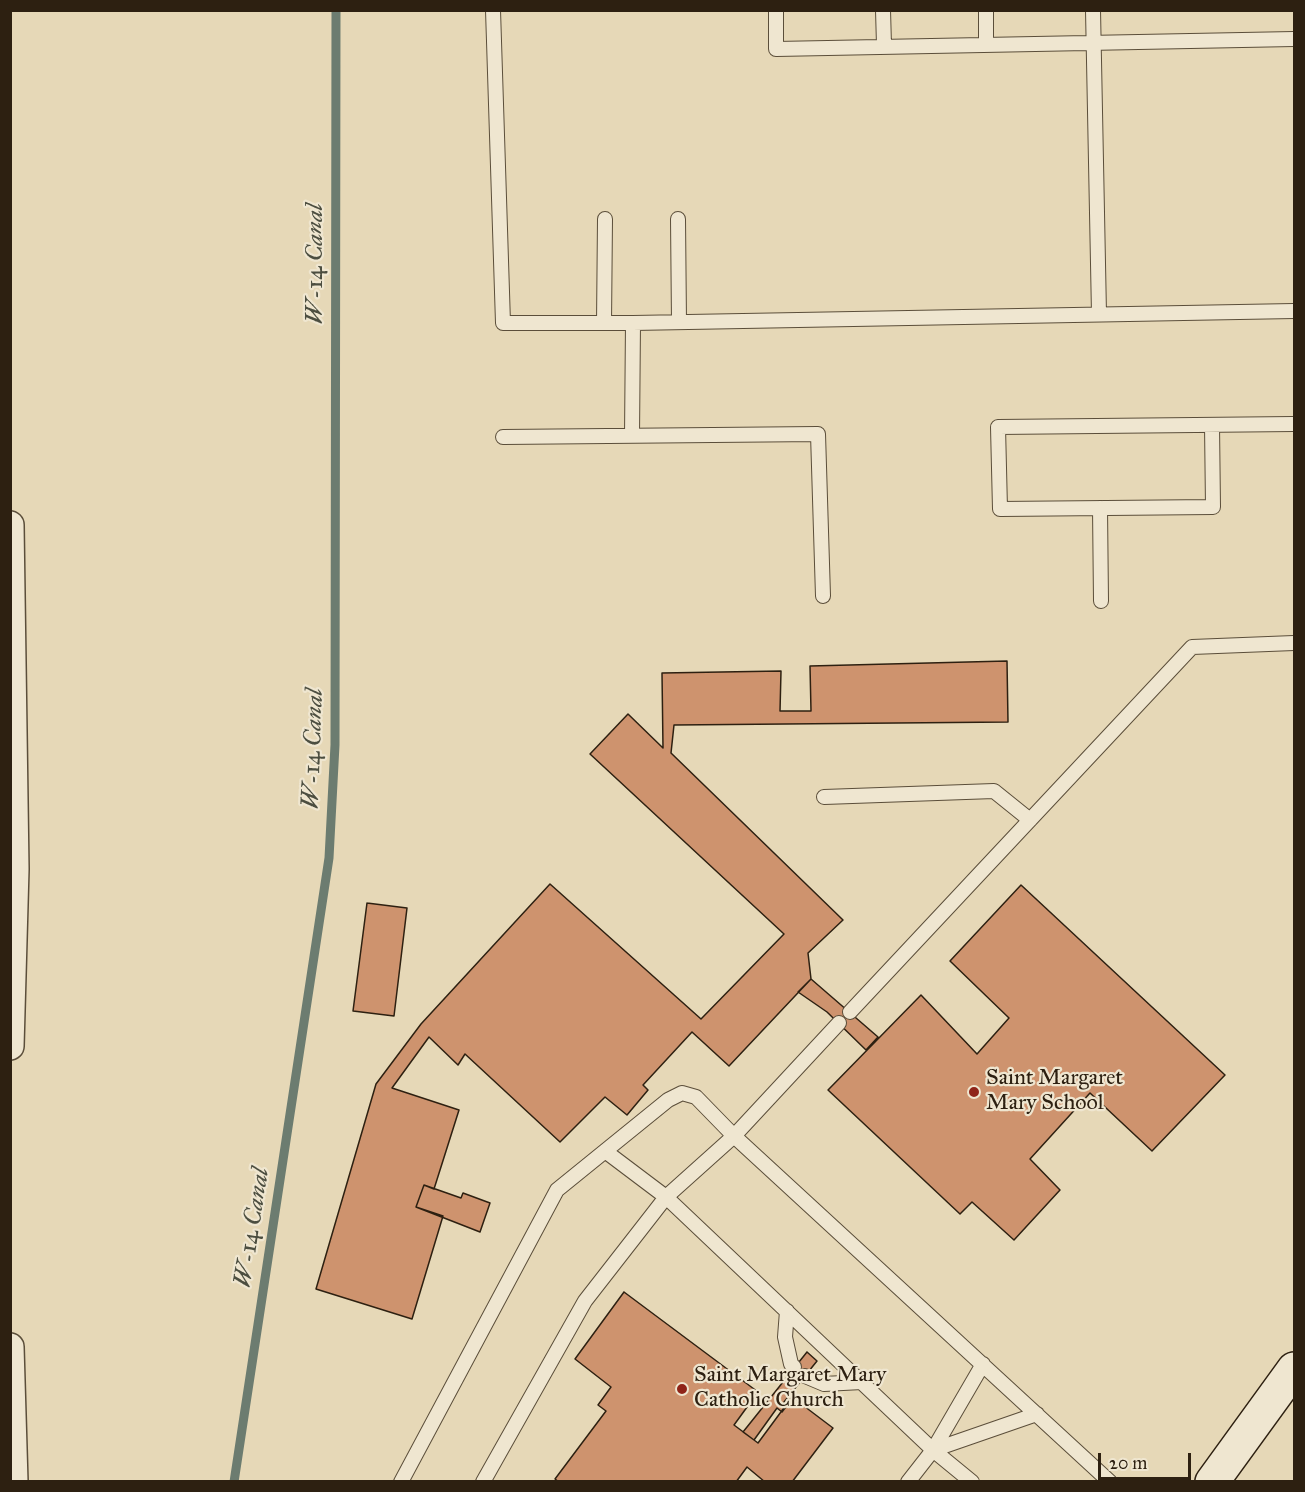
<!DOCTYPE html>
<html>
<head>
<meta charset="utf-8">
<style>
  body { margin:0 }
  #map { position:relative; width:1305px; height:1492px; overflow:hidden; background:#e6d8b7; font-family:"IM FELL Great Primer",serif }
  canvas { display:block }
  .frame { position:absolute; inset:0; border:12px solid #2d2011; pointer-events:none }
  .scale { position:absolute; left:1098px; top:1453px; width:93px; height:27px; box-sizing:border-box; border:3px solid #2d2011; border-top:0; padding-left:8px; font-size:18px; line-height:21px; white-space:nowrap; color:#2d2011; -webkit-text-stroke:4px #efe6d0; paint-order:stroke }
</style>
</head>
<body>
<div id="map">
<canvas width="1305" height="1492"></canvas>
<div class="frame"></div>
<div class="scale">20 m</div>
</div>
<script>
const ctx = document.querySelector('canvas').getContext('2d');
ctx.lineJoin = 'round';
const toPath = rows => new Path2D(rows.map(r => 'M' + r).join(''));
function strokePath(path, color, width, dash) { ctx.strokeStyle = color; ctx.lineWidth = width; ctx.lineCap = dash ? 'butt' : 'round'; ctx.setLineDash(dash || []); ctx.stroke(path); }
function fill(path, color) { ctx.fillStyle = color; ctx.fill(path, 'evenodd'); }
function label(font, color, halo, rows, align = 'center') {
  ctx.font = font + ' "IM FELL Great Primer",serif'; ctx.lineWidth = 4.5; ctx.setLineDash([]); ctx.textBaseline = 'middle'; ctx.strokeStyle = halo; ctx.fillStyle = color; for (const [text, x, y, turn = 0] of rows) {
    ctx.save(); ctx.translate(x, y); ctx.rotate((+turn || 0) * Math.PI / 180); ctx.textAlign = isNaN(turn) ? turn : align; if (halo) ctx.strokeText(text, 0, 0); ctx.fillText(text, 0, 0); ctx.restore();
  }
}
strokePath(toPath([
  [234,1482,329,858,335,745,336,10]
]), '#6c7c70', 9);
const building = toPath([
  [1007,661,1008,722,674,725,671,753,843,920,808,953,811,979,729,1066,692,1032,643,1085,648,1090,627,1115,605,1097,560,1142,465,1054,458,1065,429,1037,392,1088,459,1110,434,1189,424,1185,416,1207,443,1216,412,1319,316,1289,376,1084,421,1024,550,884,701,1019,784,934,590,754,628,714,663,748,662,673,781,671,780,711,811,711,810,666,1007,661],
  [1021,885,1225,1075,1152,1151,1090,1093,1030,1159,1060,1190,1014,1240,972,1202,960,1214,828,1090,921,995,977,1054,1009,1018,950,961,1021,885],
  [367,903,407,908,394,1016,353,1011,367,903],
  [811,979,878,1037,866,1050,827,1012,798,992,811,979],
  [424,1185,461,1198,463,1193,490,1203,480,1232,416,1207,424,1185],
  [624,1292,758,1392,734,1425,758,1443,792,1397,833,1428,792,1482,765,1482,747,1467,736,1482,559,1482,555,1479,606,1411,598,1405,611,1387,575,1359,624,1292],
  [807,1352,817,1361,784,1402,788,1404,782,1412,777,1408,754,1440,743,1432,807,1352]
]);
fill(building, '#ce936e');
strokePath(building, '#2d2011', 1.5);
const service = toPath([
  [493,10,503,323,633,323,632,436],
  [776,10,776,49,1294,39],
  [883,10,884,45],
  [986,10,986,43],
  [1093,10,1099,314],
  [678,219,679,322],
  [604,323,605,219],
  [633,323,1294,311],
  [1212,425,1213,507,1000,509,998,427,1294,424],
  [503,437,818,434,823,596],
  [1100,508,1101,601],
  [824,797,994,791,1030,820],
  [850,1012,1192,647,1294,643],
  [605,1151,666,1197,933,1450,972,1482],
  [787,1311,785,1337,791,1364,794,1367],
  [805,1376,824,1384,862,1382],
  [933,1450,1037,1414],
  [401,1482,557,1190,668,1100,682,1093,696,1097,734,1136,1110,1482],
  [483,1482,585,1301,666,1197,734,1136,839,1023],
  [908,1482,933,1450,983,1364]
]);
const minor = toPath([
  [10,525,15,869,10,1046],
  [10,1347,14,1482]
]);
const secondary = toPath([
  [1212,1482,1294,1369]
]);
strokePath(service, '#5b4e3a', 16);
strokePath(minor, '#5b4e3a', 30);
strokePath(secondary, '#2d2011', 36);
strokePath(service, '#efe6d0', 14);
strokePath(minor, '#efe6d0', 27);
strokePath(secondary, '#efe6d0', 33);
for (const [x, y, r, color] of [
  [974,1092,6,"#8f2418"],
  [682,1389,6,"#8f2418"]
]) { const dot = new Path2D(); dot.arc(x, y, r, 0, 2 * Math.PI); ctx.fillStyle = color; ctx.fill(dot); strokePath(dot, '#efe6d0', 2); }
label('22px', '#2d2011', '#efe6d0', [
  ["Saint Margaret",986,1079],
  ["Mary School",986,1104],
  ["Saint Margaret Mary",694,1376],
  ["Catholic Church",694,1401]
], 'left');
label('italic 24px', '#4c4e40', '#efe6d0', [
  ["W-14 Canal",316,264,-90],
  ["W-14 Canal",314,749,-88],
  ["W-14 Canal",253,1228,-81]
]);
</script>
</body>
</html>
